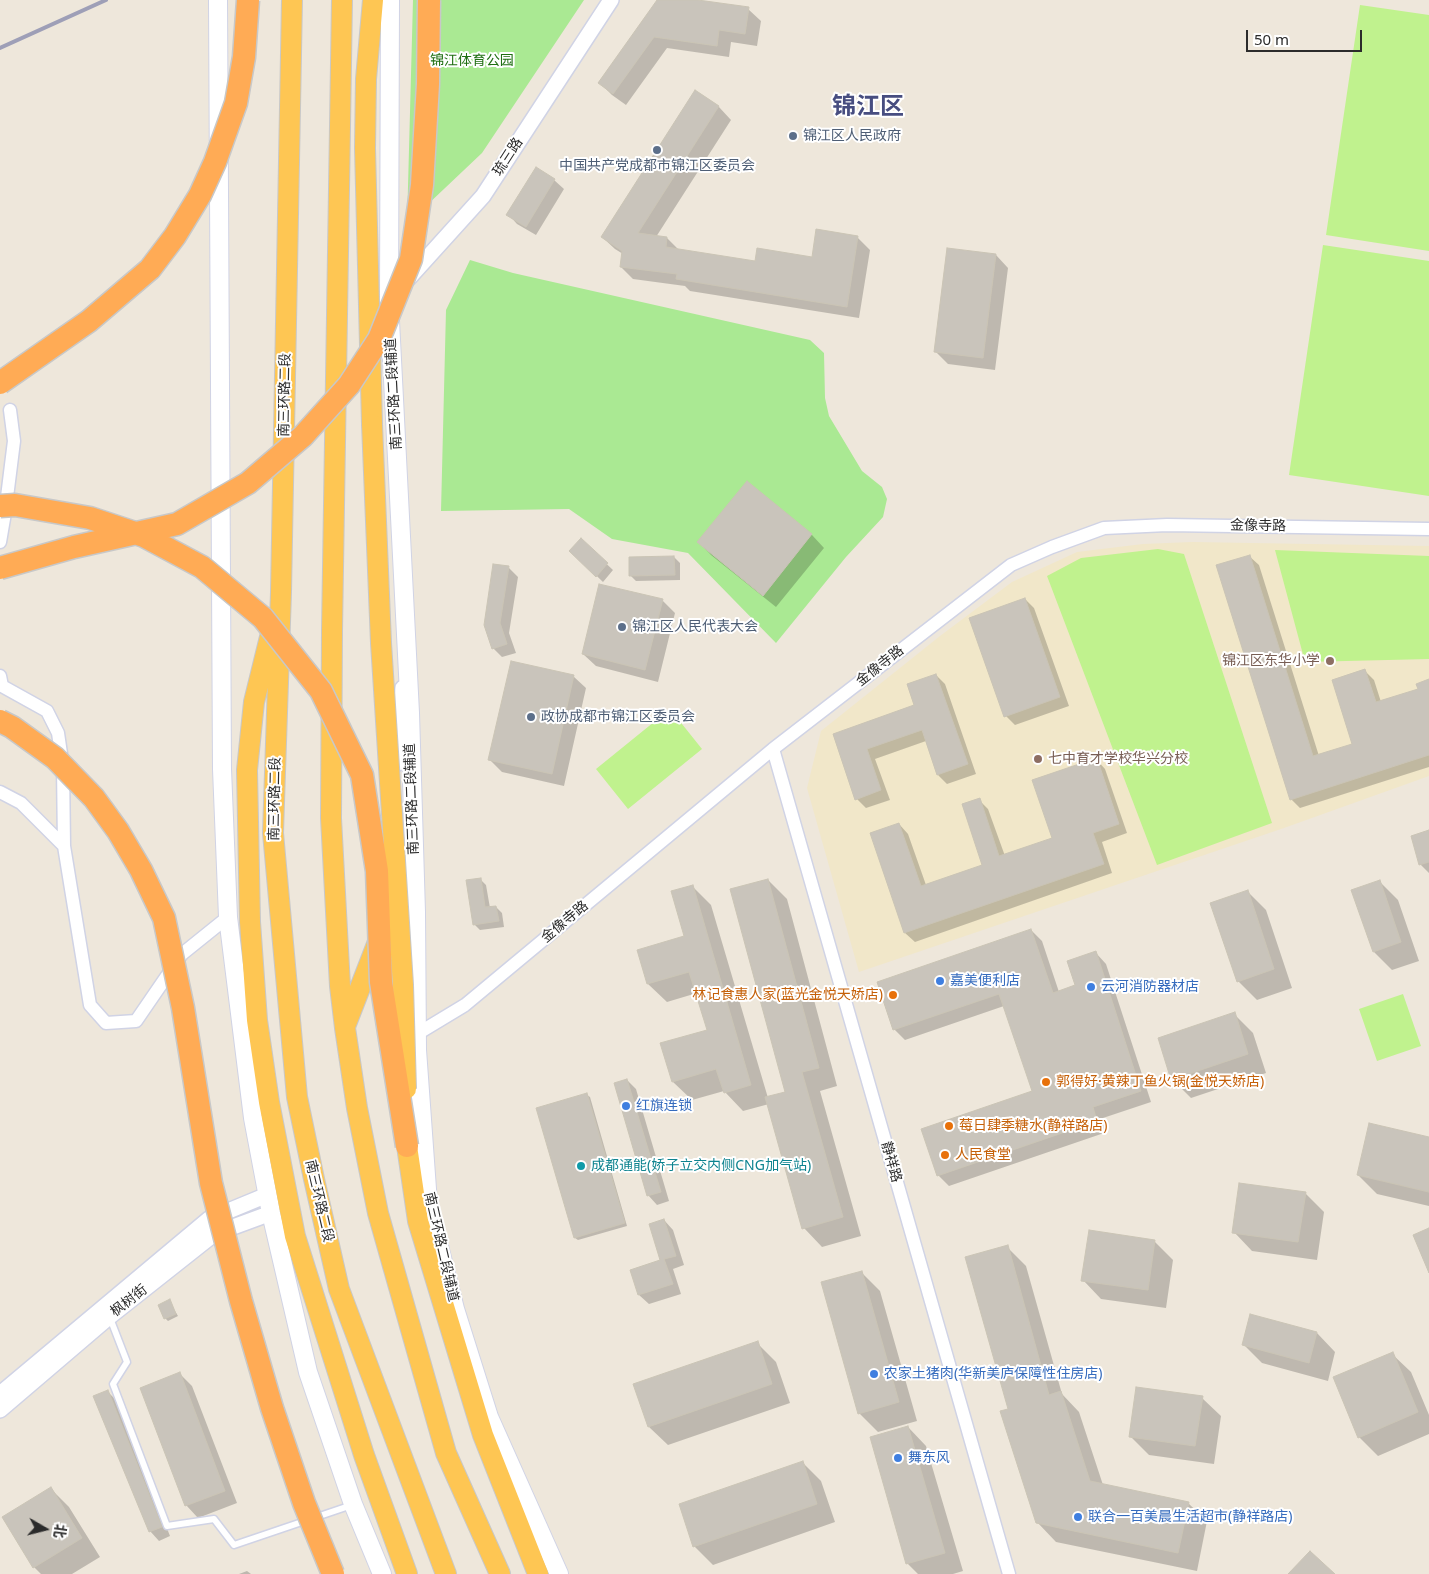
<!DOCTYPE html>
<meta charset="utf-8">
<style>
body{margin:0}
#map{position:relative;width:1429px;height:1574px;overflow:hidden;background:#eee7db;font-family:"Noto Sans","Noto Sans SC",sans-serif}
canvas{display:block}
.north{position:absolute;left:20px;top:1504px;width:50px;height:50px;-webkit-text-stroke:4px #fff;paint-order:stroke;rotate:98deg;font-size:14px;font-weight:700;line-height:20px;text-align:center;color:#2b2b2b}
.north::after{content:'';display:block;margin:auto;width:18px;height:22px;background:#2b2b2b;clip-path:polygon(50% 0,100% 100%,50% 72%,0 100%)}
.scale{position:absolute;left:1246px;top:30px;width:116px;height:22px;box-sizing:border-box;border:2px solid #2b2b2b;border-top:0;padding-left:6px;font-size:15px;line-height:18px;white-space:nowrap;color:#2b2b2b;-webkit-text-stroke:4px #fff;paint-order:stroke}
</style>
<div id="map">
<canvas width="1429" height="1574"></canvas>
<div class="north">北</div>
<div class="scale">50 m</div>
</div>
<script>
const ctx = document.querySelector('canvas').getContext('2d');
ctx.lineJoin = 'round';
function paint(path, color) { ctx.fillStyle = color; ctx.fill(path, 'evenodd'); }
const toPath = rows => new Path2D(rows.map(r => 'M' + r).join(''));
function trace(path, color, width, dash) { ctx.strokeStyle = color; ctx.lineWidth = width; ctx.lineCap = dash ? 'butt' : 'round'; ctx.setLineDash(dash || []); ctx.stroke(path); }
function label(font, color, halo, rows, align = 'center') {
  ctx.font = font + ' "Noto Sans","Noto Sans SC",sans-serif'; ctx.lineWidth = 4; ctx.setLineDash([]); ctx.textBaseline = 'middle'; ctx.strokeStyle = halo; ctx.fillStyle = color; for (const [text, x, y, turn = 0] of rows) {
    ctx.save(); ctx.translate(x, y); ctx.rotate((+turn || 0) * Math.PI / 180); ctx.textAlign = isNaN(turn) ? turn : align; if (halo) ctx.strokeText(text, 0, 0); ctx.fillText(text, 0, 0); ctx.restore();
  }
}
paint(toPath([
 [1192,542,1429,546,1429,776,1284,828,859,972,807,788,821,731,940,636,1012,582,1077,552,1143,544]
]), '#f1e7c9');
paint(toPath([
 [413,0,584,0,482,153,407,224],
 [470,260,513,273,810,340,824,353,825,398,829,416,862,471,882,487,887,499,883,517,846,557,776,643,688,553,612,539,569,509,441,511,446,310]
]), '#aae993');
paint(toPath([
 [1360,5,1429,15,1429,251,1326,235],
 [1323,245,1429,261,1429,496,1289,475],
 [1158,549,1184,554,1272,823,1157,865,1047,576,1081,558],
 [1275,550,1429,556,1429,659,1305,662],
 [670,709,702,749,628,809,596,769],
 [1403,994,1421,1046,1377,1061,1359,1009]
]), '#c0f28e');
paint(toPath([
 [659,0,689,0,748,9,761,21,757,46,731,42,729,57,667,48,626,105,612,95,599,82],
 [695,92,719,107,731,120,656,237,667,238,679,250,756,263,813,258,857,237,870,250,859,318,690,291,685,286,633,279,621,267,623,254,615,249,602,237],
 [554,180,564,189,536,235,517,224,508,214],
 [996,255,1008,268,995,370,948,364,935,351],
 [747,483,812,535,824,548,776,607,711,555,699,542],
 [581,540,613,570,603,582,571,551],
 [1249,556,1259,565,1319,756,1354,744,1365,671,1374,680,1381,702,1419,690,1429,681,1429,767,1300,808,1291,799],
 [674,557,680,563,680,580,636,581,630,575],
 [494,565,509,568,518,577,509,633,516,653,502,657,493,648],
 [1025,599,1034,608,1069,706,1015,725,1006,716],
 [662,600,675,613,658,682,596,666,583,654],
 [936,675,945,684,976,774,947,784,938,775,926,741,875,759,890,800,866,808,857,799,834,735,916,706],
 [573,676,586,688,564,786,502,772,490,760],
 [1096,759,1105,769,1127,833,1102,842,1112,873,915,942,905,933,899,824,908,834,926,885,984,865,979,800,988,809,1005,856,1053,839],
 [1429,832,1429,873,1420,864],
 [480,879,486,885,490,908,496,907,502,913,504,927,480,930,474,924],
 [768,880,787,899,837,1086,820,1091,861,1236,822,1247,804,1228,769,1104,743,1111,724,1091,692,1100,673,1082,708,1030,697,993,667,1002,648,984,638,951,686,937,692,886,711,905,768,1098,786,1092],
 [1380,882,1398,900,1419,961,1392,970,1374,952],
 [1247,891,1266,910,1292,988,1257,1000,1238,981],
 [1031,930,1042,941,1059,992,1076,986,1096,953,1106,964,1151,1102,1103,1118,1107,1132,949,1186,938,1175,1033,1092,1004,1006,905,1040,894,1029],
 [1234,1014,1253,1033,1266,1073,1191,1098,1172,1079],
 [627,1080,636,1089,669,1201,657,1205,648,1195],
 [587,1095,590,1097,627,1226,578,1240,575,1238,538,1109],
 [1429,1138,1429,1206,1377,1194,1358,1175],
 [1305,1193,1324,1212,1317,1260,1252,1251,1234,1232],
 [664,1220,673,1230,684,1265,673,1269,681,1294,649,1304,639,1295,632,1271,662,1261],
 [1154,1241,1173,1260,1166,1308,1101,1299,1083,1280],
 [1007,1247,1026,1266,1062,1394,1079,1412,1103,1485,1188,1503,1207,1521,1197,1571,1056,1542,1037,1522],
 [861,1272,880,1291,917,1421,878,1432,859,1413],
 [169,1301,178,1316,168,1321,165,1318],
 [1251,1315,1317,1333,1335,1352,1328,1381,1262,1363,1243,1344],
 [757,1343,776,1362,790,1403,668,1445,649,1427,635,1385],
 [1392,1354,1411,1372,1429,1415,1429,1434,1378,1456,1359,1437],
 [180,1374,192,1386,237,1503,198,1518,186,1505],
 [108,1392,117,1401,170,1536,159,1541,150,1531],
 [1202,1398,1221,1416,1214,1464,1149,1455,1131,1437],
 [908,1427,926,1446,963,1571,953,1574,918,1574,907,1563],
 [802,1462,821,1481,835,1522,713,1565,694,1546],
 [51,1489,69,1507,100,1557,72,1574,41,1574,34,1567],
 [247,1571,251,1574,239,1574]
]), '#0003');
const building = toPath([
 [657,0,698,0,749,7,745,34,719,30,717,46,654,37,613,94,598,83,657,0],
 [695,90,719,106,638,233,667,237,666,247,755,261,757,248,812,257,816,229,858,236,847,307,676,279,677,274,620,267,622,251,601,237,695,90],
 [536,167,555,179,526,227,506,215,536,167],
 [947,248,996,254,983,358,934,352,947,248],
 [747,481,812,534,763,596,697,542,747,481],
 [581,538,608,563,596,577,569,551,581,538],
 [1250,555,1313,756,1352,744,1332,680,1365,669,1376,702,1418,689,1416,684,1429,679,1429,755,1290,800,1216,565,1250,555],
 [674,556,675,575,629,576,629,557,674,556],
 [493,564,509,566,500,623,507,644,492,649,484,625,493,564],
 [599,584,663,599,645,670,582,654,599,584],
 [1025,598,1060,697,1004,717,969,618,1025,598],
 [511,661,574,675,552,774,488,760,511,661],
 [936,674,968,764,937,775,922,730,867,749,881,790,855,800,833,734,914,705,907,684,936,674],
 [1097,758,1119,824,1093,833,1104,864,904,933,870,833,899,823,921,886,982,865,962,804,980,798,999,856,1052,838,1032,780,1097,758],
 [1429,830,1429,862,1419,865,1411,836,1429,830],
 [481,878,485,907,496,906,499,921,473,925,466,880,481,878],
 [768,879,819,1068,802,1072,843,1217,802,1229,765,1097,785,1092,730,889,768,879],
 [1380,880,1401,942,1373,952,1351,890,1380,880],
 [693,885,751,1085,724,1093,716,1069,672,1082,660,1043,707,1030,689,972,647,984,637,950,684,936,671,891,693,885],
 [1248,890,1274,969,1237,982,1210,903,1248,890],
 [1031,929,1053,993,1075,985,1067,961,1096,951,1141,1091,1093,1107,1097,1121,937,1176,921,1129,1032,1091,999,994,893,1030,877,982,1031,929],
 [1235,1012,1248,1054,1171,1080,1158,1038,1235,1012],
 [627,1079,661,1192,647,1196,614,1083,627,1079],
 [587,1093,625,1223,574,1238,536,1108,587,1093],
 [1369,1123,1429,1137,1429,1192,1357,1175,1369,1123],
 [1239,1183,1306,1192,1298,1242,1232,1233,1239,1183],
 [664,1219,676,1256,664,1259,673,1284,638,1295,630,1270,660,1260,649,1224,664,1219],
 [1429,1228,1429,1273,1413,1235,1429,1228],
 [1089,1230,1155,1240,1148,1290,1081,1281,1089,1230],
 [1008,1245,1049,1395,1061,1391,1090,1481,1189,1502,1178,1553,1036,1523,1000,1411,1008,1409,965,1257,1008,1245],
 [862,1271,899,1402,858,1414,821,1282,862,1271],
 [170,1299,176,1314,164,1319,158,1305,170,1299],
 [1250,1314,1317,1332,1309,1363,1242,1345,1250,1314],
 [758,1341,772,1384,648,1427,633,1384,758,1341],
 [1393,1352,1418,1412,1358,1438,1333,1377,1393,1352],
 [180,1372,225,1491,185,1506,140,1388,180,1372],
 [1136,1387,1203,1396,1195,1446,1129,1437,1136,1387],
 [108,1390,162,1527,149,1532,93,1396,108,1390],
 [908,1426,945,1553,906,1564,870,1437,908,1426],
 [803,1461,817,1504,693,1547,679,1504,803,1461],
 [51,1487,82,1538,33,1568,2,1517,51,1487],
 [1310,1551,1335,1574,1288,1574,1310,1551]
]);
paint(building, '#c9c4bb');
trace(building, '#cac4b5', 1);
const service = toPath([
 [110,1318,127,1362,113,1384,167,1526,214,1519,234,1545,352,1505]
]);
const minor = toPath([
 [0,542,5,513,14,441,10,410],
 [0,676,2,686,47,711,58,733,63,767,64,846],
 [773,749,1009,1574],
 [0,792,21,803,64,846,90,1005,106,1023,136,1021,182,954,228,917],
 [417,1034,465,1005,773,749,1011,565,1052,547,1104,528,1167,525,1429,529]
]);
const tertiary = toPath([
 [408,279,483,196,611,0],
 [396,764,403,688],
 [0,1394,209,1219,267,1195],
 [0,1410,109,1317,214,1234,271,1213]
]);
const secondary = toPath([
 [218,0,222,769,228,917,253,1118,271,1213,308,1372,353,1504,382,1574],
 [390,0,389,301,410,713,416,912,417,1050,428,1203,455,1309,489,1417,559,1574]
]);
const trunk = toPath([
 [292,0,281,592,273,833,297,1097,314,1179,339,1289,446,1574],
 [342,0,332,631,331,818,340,986,345,1028,357,1108,378,1213,446,1453,500,1574],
 [372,424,365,148,366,79,373,0],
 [271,633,254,702,247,770,250,922,257,1020,269,1102,295,1236,364,1455,407,1574],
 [346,1024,379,939],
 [407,1146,418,1221,483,1435,538,1574]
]);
trace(service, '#d0d3e5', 9);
trace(minor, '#d0d3e5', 15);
trace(tertiary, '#d0d3e5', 18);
trace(secondary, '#d0d3e5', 20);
trace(trunk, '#c8c8c8', 22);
trace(service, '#fff', 6);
trace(minor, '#fff', 12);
trace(tertiary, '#fff', 15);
trace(secondary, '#fff', 18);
trace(trunk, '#fec653', 20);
trace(toPath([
 [0,48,106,0]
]), '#9e9fb7', 4);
const trunkBridge = toPath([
 [372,424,381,643,403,985,406,1089]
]);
const motorwayBridge = toPath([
 [0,383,89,321,150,269,175,236,200,195,215,162,236,103,244,57,248,0],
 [0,506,15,505,90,518,144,536,202,567,263,618,321,691,362,775,377,871,381,982,407,1146],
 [0,568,74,547,177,524,248,483,303,436,349,385,379,339,411,259,422,185,428,84,429,0],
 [0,721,12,727,55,758,94,798,118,831,141,870,164,918,183,1008,211,1183,241,1301,272,1408,304,1503,333,1574]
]);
trace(trunkBridge, '#c8c8c8', 22, []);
trace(motorwayBridge, '#c8c8c8', 25, []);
trace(trunkBridge, '#fec653', 20);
trace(motorwayBridge, '#ffab55', 22);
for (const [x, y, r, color] of [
 [793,136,5,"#5c6f8a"],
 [657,150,5,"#5c6f8a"],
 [622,627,5,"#5c6f8a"],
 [1330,661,5,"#8d6e63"],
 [531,717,5,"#5c6f8a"],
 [1038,759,5,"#8d6e63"],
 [940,981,5,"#3f7fe0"],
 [1091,987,5,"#3f7fe0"],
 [893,995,5,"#e8710a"],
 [1046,1082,5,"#e8710a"],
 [626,1106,5,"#3f7fe0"],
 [949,1126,5,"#e8710a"],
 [945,1155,5,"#e8710a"],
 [581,1166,5,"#0f9aa8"],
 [874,1374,5,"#3f7fe0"],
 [898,1458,5,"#3f7fe0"],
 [1078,1517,5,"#3f7fe0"]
]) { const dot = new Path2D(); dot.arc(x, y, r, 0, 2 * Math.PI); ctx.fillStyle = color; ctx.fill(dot); trace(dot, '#fff', 2); }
label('14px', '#206f13', '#fff', [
 ["锦江体育公园",472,61]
]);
label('14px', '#4e5e75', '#fff', [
 ["锦江区人民政府",803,136],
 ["中国共产党成都市锦江区委员会",657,166,"center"],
 ["锦江区人民代表大会",632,627],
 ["政协成都市锦江区委员会",541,717]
], 'left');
label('14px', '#2b2b2b', '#fff', [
 ["琉三路",508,157,-57],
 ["南三环路二段辅道",394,394,-93],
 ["南三环路二段",285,395,-89],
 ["金像寺路",1258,526,1],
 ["金像寺路",880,666,-38],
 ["南三环路二段",275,799,-89],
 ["南三环路二段辅道",412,799,-92],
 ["金像寺路",565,922,-40],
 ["静祥路",891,1162,74],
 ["南三环路二段",319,1201,77],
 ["南三环路二段辅道",441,1247,77],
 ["枫树街",129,1301,-38]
]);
label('14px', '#785e54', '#fff', [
 ["锦江区东华小学",1320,661],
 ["七中育才学校华兴分校",1048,759,"left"]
], 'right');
label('14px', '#366cbe', '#fff', [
 ["嘉美便利店",950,981],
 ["云河消防器材店",1101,987],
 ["红旗连锁",636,1106],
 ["农家土猪肉(华新美庐保障性住房店)",884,1374],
 ["舞东风",908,1458],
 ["联合一百美晨生活超市(静祥路店)",1088,1517]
], 'left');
label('14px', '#c56008', '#fff', [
 ["林记食惠人家(蓝光金悦天娇店)",883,995,"right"],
 ["郭得好·黄辣丁鱼火锅(金悦天娇店)",1056,1082],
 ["莓日肆季糖水(静祥路店)",959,1126],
 ["人民食堂",955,1155]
], 'left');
label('14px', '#0d838f', '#fff', [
 ["成都通能(娇子立交内侧CNG加气站)",591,1166]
], 'left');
label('bold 24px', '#474d80', '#fff', [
 ["锦江区",868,107]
]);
</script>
